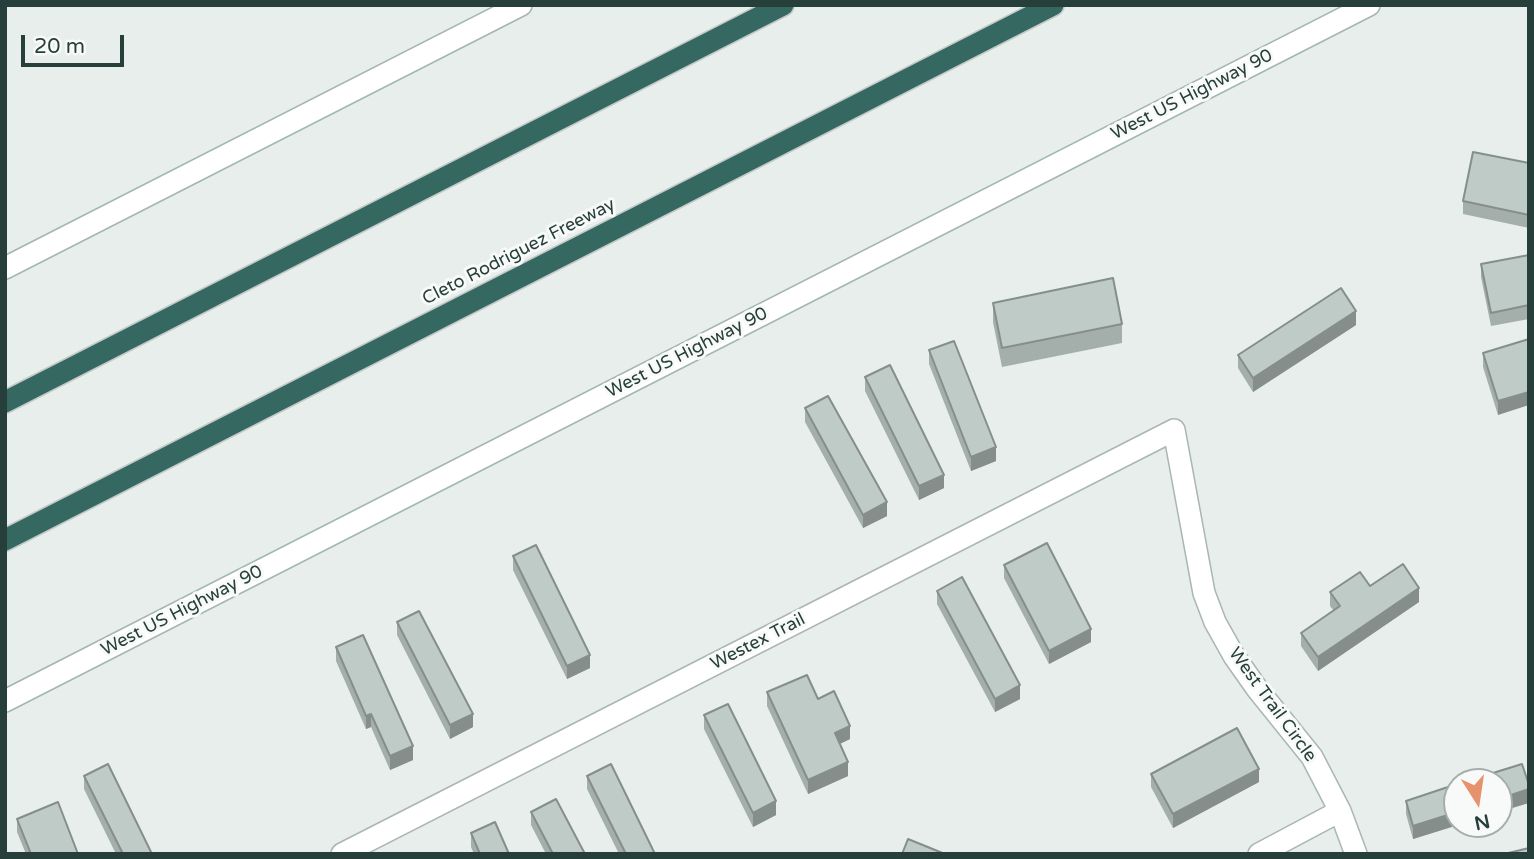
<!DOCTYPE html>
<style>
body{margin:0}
#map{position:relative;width:1534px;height:859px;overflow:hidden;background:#e7eeeb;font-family:"Varela Round",sans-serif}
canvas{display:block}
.frame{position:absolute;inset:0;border:7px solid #273f3a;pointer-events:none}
.north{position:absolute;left:1443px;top:768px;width:70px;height:70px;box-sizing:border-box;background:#f7faf9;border:2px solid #a4afad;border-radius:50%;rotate:168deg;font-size:19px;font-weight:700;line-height:28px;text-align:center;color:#273f3a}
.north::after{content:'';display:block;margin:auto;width:24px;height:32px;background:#e5926d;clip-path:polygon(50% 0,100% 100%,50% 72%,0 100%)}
.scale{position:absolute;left:21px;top:35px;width:103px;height:32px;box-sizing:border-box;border:4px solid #273f3a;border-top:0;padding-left:9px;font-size:21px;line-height:24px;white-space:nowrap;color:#273f3a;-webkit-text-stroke:5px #f7faf9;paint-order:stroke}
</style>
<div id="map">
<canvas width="1534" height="859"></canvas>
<div class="frame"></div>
<div class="north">N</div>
<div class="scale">20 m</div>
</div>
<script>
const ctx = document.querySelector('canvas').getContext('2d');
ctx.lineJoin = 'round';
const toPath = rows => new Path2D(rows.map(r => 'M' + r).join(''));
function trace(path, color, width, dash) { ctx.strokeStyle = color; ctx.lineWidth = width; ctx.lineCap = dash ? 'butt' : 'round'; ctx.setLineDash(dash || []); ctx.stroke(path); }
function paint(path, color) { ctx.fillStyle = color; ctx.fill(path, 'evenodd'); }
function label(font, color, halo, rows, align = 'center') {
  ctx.font = font + ' "Varela Round",sans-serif'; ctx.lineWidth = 6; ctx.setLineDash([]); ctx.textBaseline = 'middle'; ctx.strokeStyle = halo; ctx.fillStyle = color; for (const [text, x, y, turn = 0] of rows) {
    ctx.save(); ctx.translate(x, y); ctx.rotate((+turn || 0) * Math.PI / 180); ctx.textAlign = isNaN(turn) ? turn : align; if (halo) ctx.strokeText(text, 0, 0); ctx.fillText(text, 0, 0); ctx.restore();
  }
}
const minor = toPath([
 [342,854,1174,430,1204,593,1215,622,1234,656,1258,690,1312,757,1340,811,1356,854],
 [1259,854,1340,811]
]);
const secondary = toPath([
 [5,268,521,5],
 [5,701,1369,5]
]);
const motorway = toPath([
 [5,402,783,5],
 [5,540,1053,5]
]);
trace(minor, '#aab6b2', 24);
trace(secondary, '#a3b6b0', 24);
trace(motorway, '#c3c9c8', 24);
trace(minor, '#fff', 21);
trace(secondary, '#fff', 21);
trace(motorway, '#356861', 21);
paint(toPath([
 [1529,163,1529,228,1463,214,1463,201],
 [1529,255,1529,319,1491,326,1481,277,1481,264],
 [993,303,1122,324,1122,343,1002,367,993,322],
 [1356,325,1253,392,1238,368,1238,355],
 [1529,339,1498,415,1483,367,1483,353],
 [929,350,996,461,971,471,929,364],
 [865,377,944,488,919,500,865,391],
 [805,408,887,516,863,528,805,422],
 [513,556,590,668,567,679,513,570],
 [1004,565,1091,642,1049,664,1004,578],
 [1370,586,1419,602,1318,671,1301,646,1301,633,1334,611,1330,606,1330,592],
 [937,591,1020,699,995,712,937,604],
 [397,622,473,727,450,739,397,635],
 [336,647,413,760,390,770,371,727,366,729,336,661],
 [767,692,818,699,850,739,840,744,848,776,808,794,767,706],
 [704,715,776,815,753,827,704,729],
 [1151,774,1259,782,1173,828,1151,787],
 [84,776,152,854,116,854,84,789],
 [587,776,655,854,619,854,587,789],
 [1406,801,1457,824,1461,824,1413,839,1406,814],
 [531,812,585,854,546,854,531,825],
 [17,819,78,854,26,854,17,832],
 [471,833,509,854,474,854,471,847]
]), '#a4afab');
paint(toPath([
 [1356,311,1356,325,1253,392,1253,378],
 [1529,392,1529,405,1498,415,1498,401],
 [996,447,996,461,971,471,971,457],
 [944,475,944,488,919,500,919,486],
 [887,502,887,516,863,528,863,515],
 [1419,588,1419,602,1318,671,1318,657],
 [1091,629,1091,642,1049,664,1049,651],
 [590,655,590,668,567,679,567,666],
 [1020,685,1020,699,995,712,995,699],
 [371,714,371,727,366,729,366,716],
 [473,714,473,727,450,739,450,725],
 [850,726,850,739,835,746,835,733],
 [413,746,413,760,390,770,390,756],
 [848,762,848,776,808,794,808,780],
 [1259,769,1259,782,1173,828,1173,814],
 [1529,789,1529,803,1499,812,1499,799],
 [776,801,776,815,753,827,753,813],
 [1457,812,1457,824,1461,824,1413,839,1413,826]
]), '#868e8b');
const building = toPath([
 [1473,152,1529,163,1529,215,1463,201,1473,152],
 [1529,255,1529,305,1491,313,1481,264,1529,255],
 [1113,278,1122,324,1002,348,993,303,1113,278],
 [1341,288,1356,311,1253,378,1238,355,1341,288],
 [1529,339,1529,392,1498,401,1483,353,1529,339],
 [954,341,996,447,971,457,929,350,954,341],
 [890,365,944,475,919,486,865,377,890,365],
 [828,396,887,502,863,515,805,408,828,396],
 [1047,543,1091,629,1049,651,1004,565,1047,543],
 [536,545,590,655,567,666,513,556,536,545],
 [1403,564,1419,588,1318,657,1301,633,1340,606,1330,592,1360,572,1370,586,1403,564],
 [962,577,1020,685,995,699,937,591,962,577],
 [419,611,473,714,450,725,397,622,419,611],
 [363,635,413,746,390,756,371,714,366,716,336,647,363,635],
 [807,675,818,699,834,691,850,726,835,733,848,762,808,780,767,692,807,675],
 [728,704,776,801,753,813,704,715,728,704],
 [1237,728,1259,769,1173,814,1151,774,1237,728],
 [108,764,152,854,123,854,84,776,108,764],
 [611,764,655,854,626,854,587,776,611,764],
 [1522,764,1529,785,1529,789,1499,799,1499,782,1464,782,1522,764],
 [1457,784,1457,812,1413,826,1406,801,1457,784],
 [556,799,585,854,553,854,531,812,556,799],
 [58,802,78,854,31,854,17,819,58,802],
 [495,822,509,854,480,854,471,833,495,822],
 [908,839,945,854,902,854,908,839],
 [1529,848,1529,854,1504,854,1529,848]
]);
paint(building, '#bfcbc7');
trace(building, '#868e8b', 2);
label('18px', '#273f3a', '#f7faf9', [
 ["West US Highway 90",1192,95,-27],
 ["Cleto Rodriguez Freeway",519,252,-27],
 ["West US Highway 90",687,353,-27],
 ["West US Highway 90",182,611,-27],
 ["Westex Trail",758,642,-27],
 ["West Trail Circle",1272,705,54]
]);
</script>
